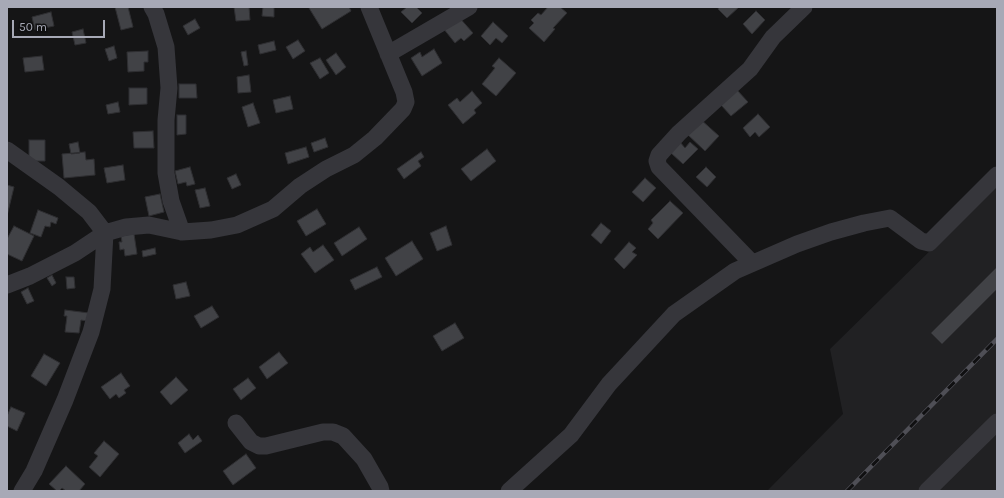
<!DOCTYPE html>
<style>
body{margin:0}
#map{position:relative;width:1004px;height:498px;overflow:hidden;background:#151516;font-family:Karla,sans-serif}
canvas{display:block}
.frame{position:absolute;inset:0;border:8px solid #a7a9b6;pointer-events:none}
.scale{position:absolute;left:12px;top:20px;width:93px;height:18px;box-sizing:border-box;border:2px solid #a7a9b6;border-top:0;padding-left:5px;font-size:12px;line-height:14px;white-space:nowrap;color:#a7a9b6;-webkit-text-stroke:3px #101011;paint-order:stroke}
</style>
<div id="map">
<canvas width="1004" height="498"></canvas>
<div class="frame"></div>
<div class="scale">50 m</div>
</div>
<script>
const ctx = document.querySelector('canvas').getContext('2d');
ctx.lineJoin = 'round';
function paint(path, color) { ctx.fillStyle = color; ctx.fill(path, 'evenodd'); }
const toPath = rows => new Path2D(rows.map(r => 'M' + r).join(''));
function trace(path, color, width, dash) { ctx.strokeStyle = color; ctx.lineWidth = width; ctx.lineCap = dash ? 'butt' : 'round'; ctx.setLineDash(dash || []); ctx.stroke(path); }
paint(toPath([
 [997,185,997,491,767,491,843,414,830,349]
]), '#212123');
const building = toPath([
 [115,7,128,7,133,27,121,30,115,7],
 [234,7,249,7,250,20,236,21,234,7],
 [263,7,274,7,274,17,262,16,263,7],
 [312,7,349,7,351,11,322,29,309,8,312,7],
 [407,7,416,7,422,13,412,23,401,12,407,7],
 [548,7,560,7,567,13,553,28,555,29,544,42,529,28,534,23,531,20,538,13,541,15,548,7],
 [719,7,739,7,727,18,718,9,719,7],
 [756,11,765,20,752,34,743,24,756,11],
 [51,12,54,26,35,30,32,17,51,12],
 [458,16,473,33,464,41,461,38,455,43,443,28,458,16],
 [195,19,200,28,188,35,183,26,195,19],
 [493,22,508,36,502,43,496,38,490,45,481,36,493,22],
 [83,29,86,43,75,45,72,32,83,29],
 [298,40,305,51,293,59,286,47,298,40],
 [274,41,276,50,260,54,258,45,274,41],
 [114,46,117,58,109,61,105,49,114,46],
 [434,49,442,63,422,76,411,58,420,52,422,57,434,49],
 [148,51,148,62,144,62,144,71,128,72,127,52,148,51],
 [246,51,248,65,244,66,241,52,246,51],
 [336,53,346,67,336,75,326,60,336,53],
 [42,56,44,70,25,72,23,58,42,56],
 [320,58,329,73,320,79,310,63,320,58],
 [499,58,516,73,496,96,482,84,495,68,492,66,499,58],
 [249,75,251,92,238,93,237,77,249,75],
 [179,84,196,84,197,98,179,98,179,84],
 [129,88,147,88,147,104,129,105,129,88],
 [737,90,748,102,731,116,721,105,737,90],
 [472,91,482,103,474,110,476,113,463,124,448,105,457,98,460,102,472,91],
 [290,96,293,109,276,113,273,100,290,96],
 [118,102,120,112,108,114,106,105,118,102],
 [253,103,260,123,248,127,242,107,253,103],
 [758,114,770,127,759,137,755,132,750,137,743,128,758,114],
 [177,115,186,115,186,134,177,135,177,115],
 [699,118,719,136,705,151,687,134,699,118],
 [153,131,154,148,134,148,133,132,153,131],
 [325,138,328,147,314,152,311,143,325,138],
 [29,140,45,140,45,161,29,161,29,140],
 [78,142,80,153,71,154,69,144,78,142],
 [680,142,685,148,690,142,698,149,683,164,671,153,680,142],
 [306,147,309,157,288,164,285,153,306,147],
 [487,149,496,161,471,181,461,169,487,149],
 [85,152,86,160,94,159,95,175,64,178,62,154,85,152],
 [421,152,424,157,418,161,421,166,404,179,397,169,421,152],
 [123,165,125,180,107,183,104,168,123,165],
 [190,167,195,184,187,186,186,182,178,184,175,171,190,167],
 [706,167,716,177,707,187,696,177,706,167],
 [236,174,241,185,232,189,227,178,236,174],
 [645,178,656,188,643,202,632,192,645,178],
 [7,185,14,187,7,216,7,185],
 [205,188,210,206,200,208,195,190,205,188],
 [160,194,164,212,149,216,145,197,160,194],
 [670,201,683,213,658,239,648,229,653,223,651,220,670,201],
 [317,209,326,224,306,236,297,221,317,209],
 [38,210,58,218,56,224,51,222,50,227,45,226,41,237,30,233,38,210],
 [601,223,611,231,601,244,591,235,601,223],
 [14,226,34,236,22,261,7,254,7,239,14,226],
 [446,226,452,245,437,251,430,233,446,226],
 [359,227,367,239,342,256,334,243,359,227],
 [134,234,137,254,125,256,124,249,120,250,119,242,122,242,121,236,134,234],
 [412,241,423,259,396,276,385,258,412,241],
 [629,242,636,248,632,252,637,255,624,269,614,259,629,242],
 [323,245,334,260,315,273,301,254,310,247,313,252,323,245],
 [155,248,156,254,143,257,142,251,155,248],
 [377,267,382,277,355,290,350,280,377,267],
 [997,267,997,289,942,344,931,333,997,267],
 [52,275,56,283,52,286,47,278,52,275],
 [66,277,74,277,75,288,67,289,66,277],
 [186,282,190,296,176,299,173,285,186,282],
 [28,288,34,301,27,304,21,292,28,288],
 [212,306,219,317,201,328,194,316,212,306],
 [65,310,89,313,87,321,81,320,79,333,65,332,67,316,64,316,65,310],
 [455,323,464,338,442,351,433,336,455,323],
 [279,352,288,363,267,379,259,367,279,352],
 [44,354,60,363,46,386,31,376,44,354],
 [121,373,130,386,124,390,126,393,119,398,116,394,110,399,101,387,121,373],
 [176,377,188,390,171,405,160,392,176,377],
 [248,378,256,388,241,400,233,389,248,378],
 [11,407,25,413,17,431,7,426,7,416,11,407],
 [189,434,193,440,198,435,202,441,185,453,178,443,189,434],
 [104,441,119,454,100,477,89,467,98,456,94,453,104,441],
 [246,454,256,468,233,485,223,471,246,454],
 [66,466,85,484,79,491,66,491,62,488,59,491,57,491,49,484,66,466]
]);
paint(building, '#414246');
trace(building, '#2f2f32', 1);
trace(toPath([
 [152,7,156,14,166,47,169,88,166,120,166,173,171,201,182,232],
 [388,54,469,7],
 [7,150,59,187,89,212,105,233,102,289,91,332,65,400,34,471,22,491],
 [752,263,659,167,657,161,659,155,679,133,750,69,773,37,804,7],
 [7,285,30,276,75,253,105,233,126,227,149,225,182,232,211,230,237,225,273,209,300,186,326,169,354,155,375,138,403,109,406,102,404,92,369,7],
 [236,423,251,442,259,446,266,446,323,432,333,432,343,436,364,459,380,487,381,491],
 [509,491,571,435,609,384,674,314,735,271,797,244,831,232,864,223,890,218,921,241,929,243,997,175],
 [927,491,997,422]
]), '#36363b', 17);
const rail = toPath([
 [847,491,997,339]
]);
trace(rail, '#4f4f56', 4.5);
trace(rail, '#101011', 3, [9]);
</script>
